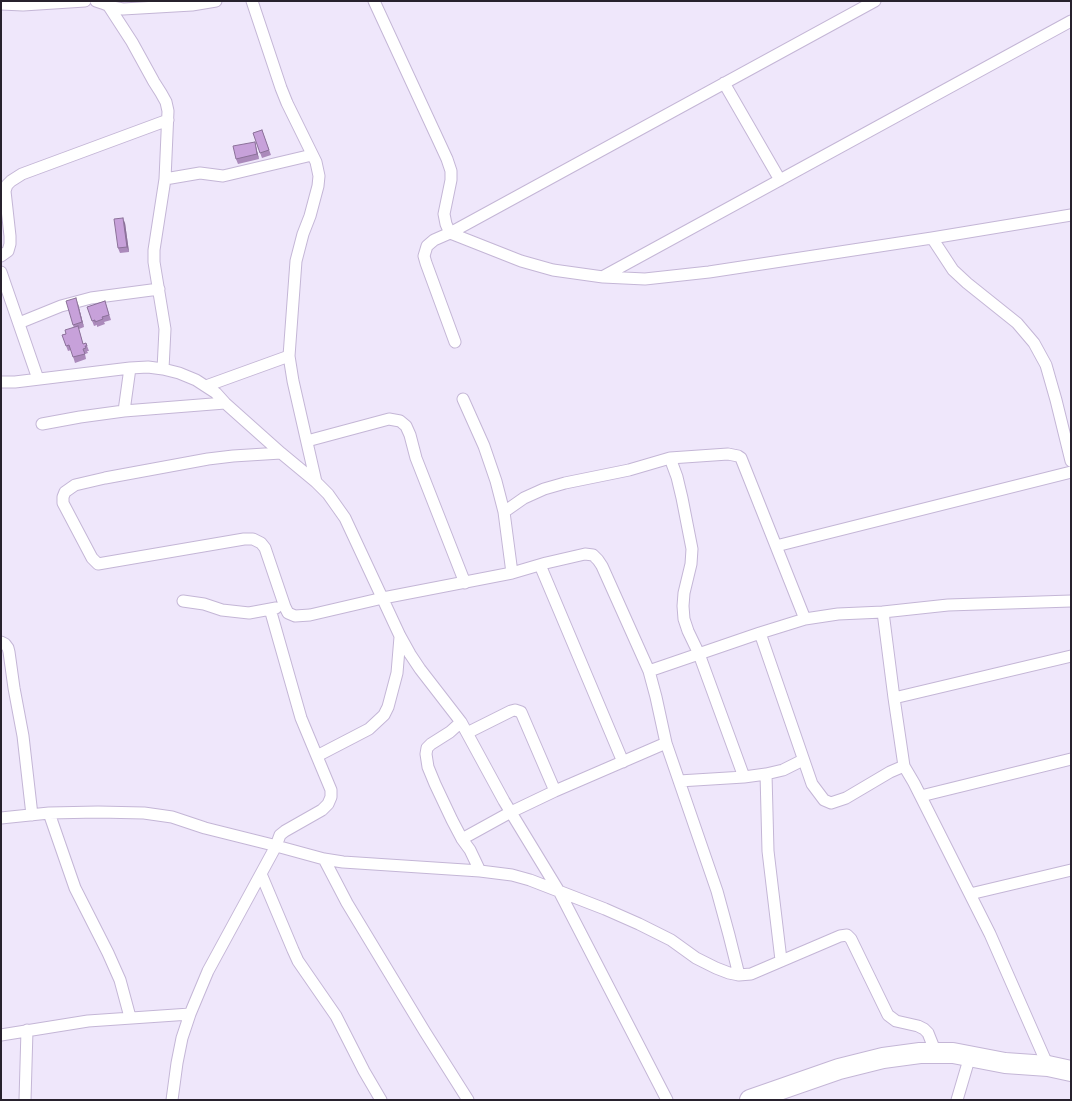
<!DOCTYPE html>
<style>
body{margin:0}
#map{position:relative;width:1072px;height:1101px;overflow:hidden;background:#efe7fb;font-family:Jost,sans-serif}
canvas{display:block}
.frame{position:absolute;inset:0;border:2px solid #27212d;pointer-events:none}
</style>
<div id="map">
<canvas width="1072" height="1101"></canvas>
<div class="frame"></div>
</div>
<script>
const ctx = document.querySelector('canvas').getContext('2d');
ctx.lineJoin = 'round';
const toPath = rows => new Path2D(rows.map(r => 'M' + r).join(''));
function trace(path, color, width, dash) { ctx.strokeStyle = color; ctx.lineWidth = width; ctx.lineCap = dash ? 'butt' : 'round'; ctx.setLineDash(dash || []); ctx.stroke(path); }
function paint(path, color) { ctx.fillStyle = color; ctx.fill(path, 'evenodd'); }
const street = toPath([
 [96,1,102,3,112,7,123,9,192,5,216,1],
 [107,1,108,5,132,42,154,82,161,93,166,102,168,111,165,179,154,250,154,262,165,329,163,369],
 [252,1,281,88,287,103,316,162,319,176,318,186,310,216,303,234,296,261,289,356,293,381,316,482],
 [374,1,447,159,451,171,451,180,444,214,446,224,450,233,521,261,553,270,603,277,645,279,709,272,932,238,1071,215],
 [1,4,23,5,85,1],
 [724,83,780,180],
 [165,179,200,173,223,176,312,155],
 [932,238,953,270,967,283,1017,323,1034,343,1046,365,1056,400,1071,461],
 [1,256,8,251,10,244,10,236,5,191,7,185,11,181,22,174,168,120],
 [1,272,38,379],
 [604,276,1071,21],
 [19,323,61,306,91,298,159,289],
 [455,342,426,263,424,256,427,246,434,240,450,233,875,1],
 [1,382,15,382,130,368,148,367,163,369,179,373,196,380,216,393,225,403,281,453,316,482,328,494,345,518,400,636,410,654,420,669,461,722,504,801,560,893,667,1100],
 [206,386,289,356],
 [463,399,484,446,496,481,504,512,512,573],
 [124,411,130,368],
 [42,424,80,417,124,411,225,403],
 [307,441,389,419,400,421,406,426,410,435,416,458,465,583],
 [281,453,233,456,208,459,105,478,75,485,65,492,63,497,63,503,92,558,98,564,244,539,253,539,261,543,265,548,285,607,288,613,295,616,310,615,383,598,512,573,546,563,585,554,593,555,598,560,602,566,649,671,656,697,666,743,555,791,511,812,462,839,470,850,480,871],
 [670,458,677,477,682,498,692,549,691,564,684,593,683,606,684,619,688,631,699,654,744,777],
 [504,512,524,498,544,489,565,483,629,470,670,458,728,454,738,456,741,458,743,463,805,619],
 [776,546,1071,472],
 [540,565,623,762],
 [183,601,204,604,222,610,249,613,276,608],
 [883,612,894,698,904,766],
 [760,633,812,784,824,800,831,803,846,798,890,772,904,766,914,783,990,934,1048,1066],
 [1,642,5,644,8,648,9,652,14,688,23,736,32,815],
 [649,671,760,633,805,619,838,614,883,612,948,605,1071,601],
 [894,698,1071,656],
 [461,722,450,732,431,744,427,748,426,754,428,767,435,784,452,820,462,839],
 [467,733,511,711,515,710,521,712,555,791],
 [666,743,717,891,729,935,739,975,751,974,840,936,847,935,851,939,888,1015,896,1021,918,1026,924,1029,928,1033,936,1053],
 [317,756,369,729,384,715,388,707,397,673,400,637],
 [766,774,768,851,781,960],
 [679,781,744,777,766,774,783,770,803,760],
 [921,796,1071,759],
 [49,813,75,888,108,953,120,980,130,1017],
 [1,818,49,813,98,812,144,813,172,817,205,828,269,844,324,859,343,862,480,871,512,875,530,880,605,909,639,924,671,940,696,958,716,968,729,973,739,975],
 [324,859,347,903,425,1032,468,1100],
 [261,874,293,950,298,961,336,1016,364,1071,381,1100],
 [970,894,1071,870],
 [1,1035,88,1021,190,1014],
 [25,1100,27,1030],
 [172,1100,177,1063,182,1038,190,1014,208,971,276,846,280,835,285,831,322,810,328,804,331,797,331,790,301,718,270,609],
 [957,1100,970,1056]
]);
const highway = toPath([
 [750,1100,839,1069,883,1058,920,1053,953,1053,1005,1063,1048,1066,1071,1071]
]);
trace(street, '#c4b6d6', 13);
trace(highway, '#c4b6d6', 22);
trace(street, '#fff', 11);
trace(highway, '#fff', 20);
paint(toPath([
 [262,130,271,155,262,158,253,133],
 [255,142,259,159,238,164,236,159],
 [125,223,129,252,120,253,118,248],
 [105,301,111,320,104,322,105,324,97,327,97,325,94,326,87,307],
 [78,304,84,327,79,329,83,344,86,343,89,351,87,351,88,353,85,354,86,359,75,363,71,350,68,351,62,335,66,334,74,328,73,325]
]), '#ab8abb');
paint(toPath([
 [255,142,256,147,259,159,257,154],
 [123,218,125,223,129,252,127,247],
 [76,298,78,304,84,327,82,322]
]), '#8b7199');
const building = toPath([
 [262,130,269,150,260,153,253,133,262,130],
 [255,142,257,154,236,159,233,146,255,142],
 [123,218,127,247,118,248,114,219,123,218],
 [76,298,82,322,73,325,66,301,76,298],
 [105,301,109,315,102,317,103,319,95,322,95,320,92,321,87,307,105,301],
 [78,326,83,344,86,343,87,346,85,346,86,348,83,349,85,354,73,357,69,345,66,346,62,335,66,334,65,330,78,326]
]);
paint(building, '#c7a1da');
trace(building, '#8b7199', 1);
</script>
